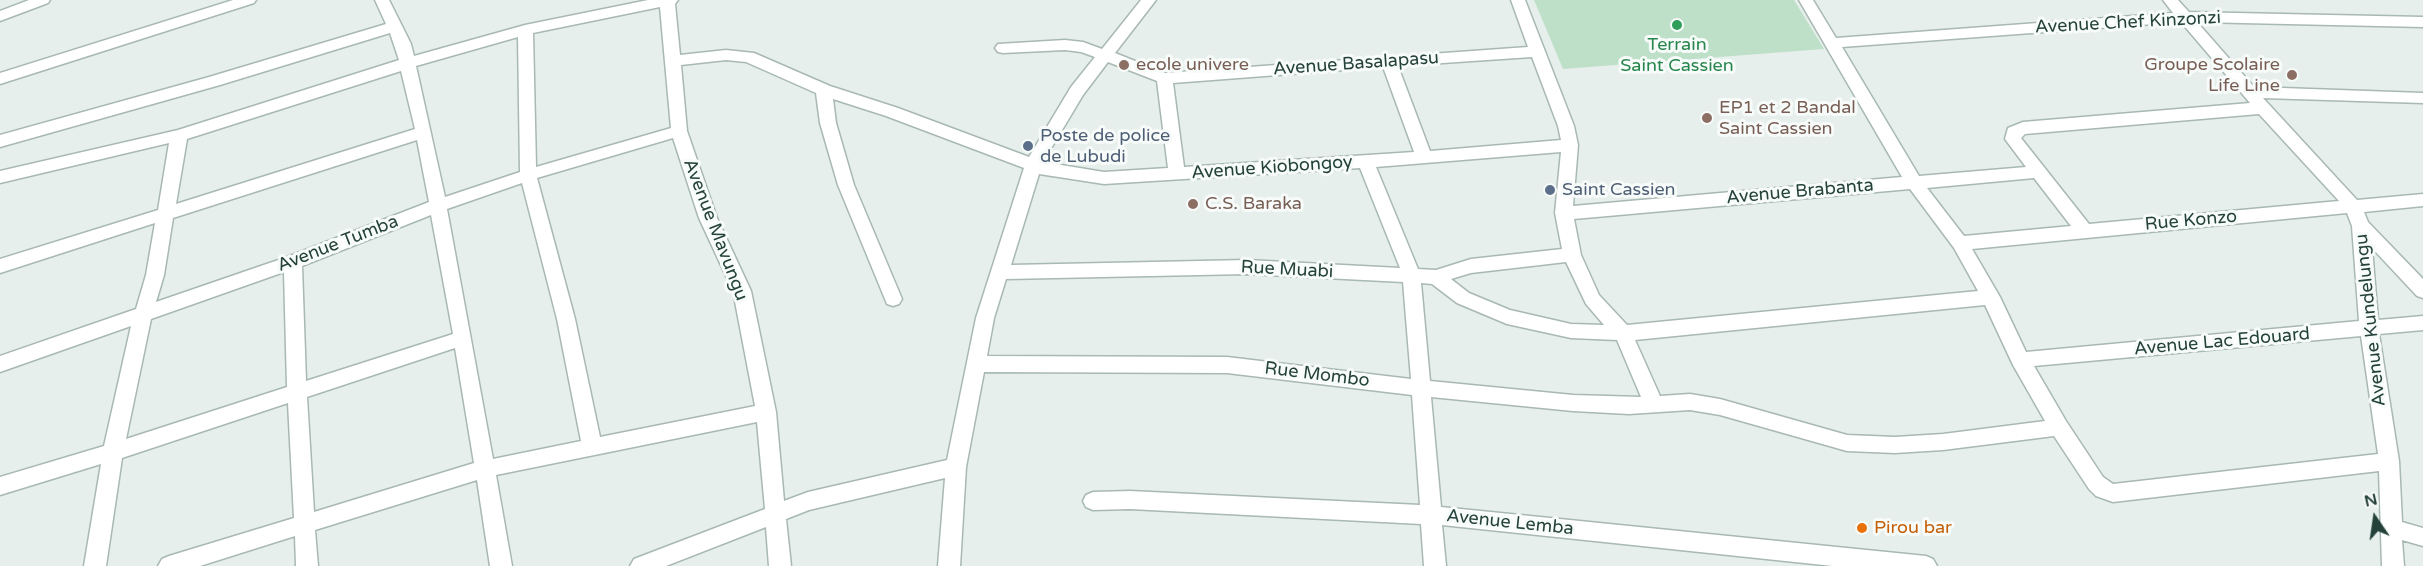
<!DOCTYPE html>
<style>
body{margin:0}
#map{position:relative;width:2423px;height:566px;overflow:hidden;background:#e6efeb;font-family:"Varela Round",sans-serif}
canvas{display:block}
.north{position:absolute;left:2345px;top:488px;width:60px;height:60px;-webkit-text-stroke:4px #f7fbf9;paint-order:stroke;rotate:347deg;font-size:16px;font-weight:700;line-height:24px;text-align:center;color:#24423a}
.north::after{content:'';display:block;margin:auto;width:21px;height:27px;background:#24423a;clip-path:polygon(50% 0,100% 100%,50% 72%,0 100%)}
</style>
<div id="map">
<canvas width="2423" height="566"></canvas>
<div class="north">N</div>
</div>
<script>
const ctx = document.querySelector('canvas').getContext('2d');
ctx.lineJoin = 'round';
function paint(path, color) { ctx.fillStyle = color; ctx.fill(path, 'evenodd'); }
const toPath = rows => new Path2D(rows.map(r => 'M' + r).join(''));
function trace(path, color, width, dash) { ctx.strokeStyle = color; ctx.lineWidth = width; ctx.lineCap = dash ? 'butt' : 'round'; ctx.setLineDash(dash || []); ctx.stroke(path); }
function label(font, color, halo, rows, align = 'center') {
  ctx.font = font + ' "Varela Round",sans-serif'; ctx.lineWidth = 6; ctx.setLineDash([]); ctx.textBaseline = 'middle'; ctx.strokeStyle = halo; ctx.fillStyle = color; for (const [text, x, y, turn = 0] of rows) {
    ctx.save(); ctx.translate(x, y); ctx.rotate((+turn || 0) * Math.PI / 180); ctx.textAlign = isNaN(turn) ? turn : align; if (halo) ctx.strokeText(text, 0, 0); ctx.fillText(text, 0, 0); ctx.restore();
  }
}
paint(toPath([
 [1534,0,1794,0,1824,49,1563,69]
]), '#bfe0c8');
const minor = toPath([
 [29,0,50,0,48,3,0,21,0,11,29,0],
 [233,0,256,0,254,3,0,84,0,73,233,0],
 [375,0,389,0,411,44,414,56,525,25,648,0,678,0,675,4,680,55,726,50,754,53,830,86,898,108,1029,157,1071,87,1095,57,1081,52,1065,50,1003,53,998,52,995,48,998,44,1065,40,1083,42,1102,49,1141,0,1156,0,1115,53,1165,73,1528,47,1511,0,1525,0,1574,126,1578,145,1573,206,1902,177,1799,0,1813,0,1836,38,2173,13,2163,0,2178,0,2189,12,2423,17,2423,27,2197,22,2254,87,2423,93,2423,103,2263,98,2357,200,2423,194,2423,206,2364,212,2368,222,2423,279,2423,298,2417,296,2372,248,2378,320,2423,316,2423,330,2379,334,2399,461,2402,522,2423,528,2423,546,2402,540,2404,566,2382,566,2379,471,2113,502,2096,496,2089,489,2054,436,1943,450,1895,453,1847,451,1720,415,1690,410,1629,414,1573,411,1431,397,1441,507,1926,556,1933,559,1937,566,1833,566,1442,525,1446,566,1424,566,1421,524,1130,509,1093,510,1086,507,1083,501,1086,495,1093,492,1130,491,1420,505,1412,395,1227,373,984,372,966,467,960,566,938,566,945,478,809,510,786,519,791,566,769,566,766,527,666,566,630,566,634,559,765,509,757,422,496,475,512,566,490,566,477,480,315,530,318,566,296,566,295,536,200,566,158,566,162,559,169,556,294,518,288,403,122,458,106,566,84,566,101,464,0,495,0,477,104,446,131,326,0,372,0,356,136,309,146,275,155,223,0,273,0,259,158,210,169,143,0,183,0,171,178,130,399,60,390,33,220,85,0,147,0,135,209,77,386,24,375,0],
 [660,7,671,128,536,167,533,33,660,7],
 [2181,22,2250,103,2023,122,2008,128,2005,139,2026,167,1919,176,1842,47,2181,22],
 [518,37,520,172,445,197,416,66,518,37],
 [1532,57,1558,126,1561,140,1430,151,1398,66,1532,57],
 [726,60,746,62,816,93,820,123,838,185,887,304,893,306,899,304,902,299,854,185,836,123,833,99,886,116,1024,168,976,318,947,460,808,492,784,501,776,412,751,291,717,218,687,131,681,65,726,60],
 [1108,62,1157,81,1168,168,1104,172,1043,162,1083,95,1108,62],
 [1383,67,1414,152,1184,167,1173,83,1383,67],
 [401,71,415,129,176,204,187,139,401,71],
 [2259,114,2339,201,2089,224,2021,138,2025,134,2259,114],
 [673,138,699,218,733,291,755,406,600,437,575,319,537,178,673,138],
 [417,140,429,202,287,257,156,302,164,275,173,218,417,140],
 [1561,152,1555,213,1562,249,1471,259,1436,270,1418,269,1376,167,1561,152],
 [1360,168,1400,268,1247,260,1011,265,1039,174,1104,184,1360,168],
 [2034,178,2071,226,1964,236,1927,188,2034,178],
 [522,183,557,319,581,441,493,459,447,209,522,183],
 [1910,189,1954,248,1978,291,1627,325,1599,295,1581,255,1574,219,1910,189],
 [2347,213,2352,226,2359,321,2026,352,2000,297,1972,249,2347,213],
 [431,215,453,334,306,381,302,266,431,215],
 [1566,262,1586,304,1604,325,1571,324,1510,310,1469,293,1451,279,1471,273,1566,262],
 [284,272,287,387,126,439,151,319,284,272],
 [1247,274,1403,282,1411,379,1227,357,987,356,994,318,1006,279,1247,274],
 [1421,283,1432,284,1457,303,1507,324,1571,338,1617,340,1641,397,1573,395,1430,381,1421,283],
 [1985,305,2013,365,2045,421,1943,434,1895,437,1847,435,1720,399,1690,394,1660,396,1635,340,1985,305],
 [2361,336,2378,454,2113,484,2103,477,2066,421,2034,366,2361,336],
 [455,348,474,463,314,512,307,397,455,348]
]);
trace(minor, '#a8b8b2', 3);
paint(minor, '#fff');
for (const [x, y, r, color] of [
 [1677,25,6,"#2e9e5b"],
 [1124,65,6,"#8d6e63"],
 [2292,75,6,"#8d6e63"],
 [1707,118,6,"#8d6e63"],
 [1028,146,6,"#5c6f8a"],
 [1550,190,6,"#5c6f8a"],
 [1193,204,6,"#8d6e63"],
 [1862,528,6,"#e8710a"]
]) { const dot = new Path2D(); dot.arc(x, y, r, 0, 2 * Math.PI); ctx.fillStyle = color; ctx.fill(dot); trace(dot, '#f7fbf9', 2); }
label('18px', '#24423a', '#f7fbf9', [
 ["Avenue Chef Kinzonzi",2128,23,-3],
 ["Avenue Basalapasu",1356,64,-4],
 ["Avenue Kiobongoy",1272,168,-4],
 ["Avenue Brabanta",1800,192,-5],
 ["Rue Konzo",2191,221,-5],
 ["Avenue Mavungu",715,230,69],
 ["Avenue Tumba",338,244,-21],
 ["Rue Muabi",1287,270,3],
 ["Avenue Kundelungu",2371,320,-96],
 ["Avenue Lac Edouard",2222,342,-5],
 ["Rue Mombo",1317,375,7],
 ["Avenue Lemba",1510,523,6]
]);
label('18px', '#27864d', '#f7fbf9', [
 ["Terrain",1677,45],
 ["Saint Cassien",1677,66]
]);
label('18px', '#785e54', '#f7fbf9', [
 ["ecole univere",1136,65],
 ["Groupe Scolaire",2280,65,"right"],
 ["Life Line",2280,86,"right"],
 ["EP1 et 2 Bandal",1719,108],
 ["Saint Cassien",1719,129],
 ["C.S. Baraka",1205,204]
], 'left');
label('18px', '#4e5e75', '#f7fbf9', [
 ["Poste de police",1040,136],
 ["de Lubudi",1040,157],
 ["Saint Cassien",1562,190]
], 'left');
label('18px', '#c56008', '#f7fbf9', [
 ["Pirou bar",1874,528]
], 'left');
</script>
